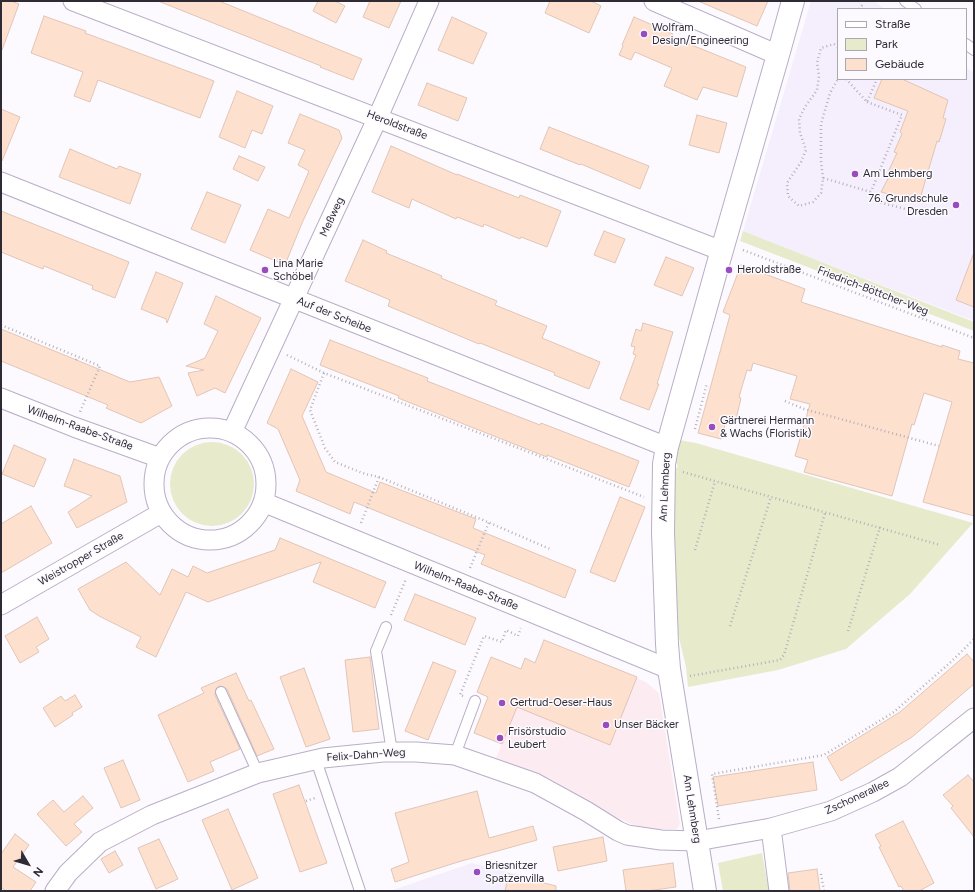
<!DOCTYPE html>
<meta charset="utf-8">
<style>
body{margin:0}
#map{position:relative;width:975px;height:892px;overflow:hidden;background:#fcfaff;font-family:Figtree,sans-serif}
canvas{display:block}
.frame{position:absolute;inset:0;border:2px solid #2f2b34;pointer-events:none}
.legend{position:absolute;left:837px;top:8px;width:130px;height:72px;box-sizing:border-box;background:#fcfaff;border:1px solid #aaa7ae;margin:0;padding:5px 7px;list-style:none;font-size:12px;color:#2f2b34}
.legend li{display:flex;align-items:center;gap:8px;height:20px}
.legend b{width:20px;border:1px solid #aaa7ae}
.north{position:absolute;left:8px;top:844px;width:40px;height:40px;-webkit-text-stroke:3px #fcfaff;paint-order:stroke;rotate:128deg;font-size:11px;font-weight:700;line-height:16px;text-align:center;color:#2f2b34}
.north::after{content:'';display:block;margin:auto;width:14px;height:18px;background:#2f2b34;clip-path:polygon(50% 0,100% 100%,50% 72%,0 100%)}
</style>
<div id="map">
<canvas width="975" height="892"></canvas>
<div class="frame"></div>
<ul class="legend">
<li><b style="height:5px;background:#fff"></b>Straße</li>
<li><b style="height:11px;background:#e7eacb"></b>Park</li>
<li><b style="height:11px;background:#fee0cf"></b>Gebäude</li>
</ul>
<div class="north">N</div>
</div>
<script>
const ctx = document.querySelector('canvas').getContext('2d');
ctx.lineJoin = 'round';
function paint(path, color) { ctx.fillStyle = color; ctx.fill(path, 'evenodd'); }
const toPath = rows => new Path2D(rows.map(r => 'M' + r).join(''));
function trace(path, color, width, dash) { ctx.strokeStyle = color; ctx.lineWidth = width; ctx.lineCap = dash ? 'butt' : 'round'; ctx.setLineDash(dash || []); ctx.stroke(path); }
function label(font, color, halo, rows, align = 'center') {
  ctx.font = font + ' Figtree,sans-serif'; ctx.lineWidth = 3; ctx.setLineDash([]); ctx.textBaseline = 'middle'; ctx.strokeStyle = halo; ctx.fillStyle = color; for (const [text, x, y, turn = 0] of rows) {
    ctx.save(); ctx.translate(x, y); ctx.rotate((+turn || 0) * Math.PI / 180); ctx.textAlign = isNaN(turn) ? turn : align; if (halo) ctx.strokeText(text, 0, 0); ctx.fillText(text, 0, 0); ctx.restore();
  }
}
paint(toPath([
 [544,640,646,682,659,693,680,824,677,829,654,829,639,827,615,817,551,779,496,758]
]), '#fcecf2');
paint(toPath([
 [811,1,874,1,885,9,838,9,838,79,966,79,966,67,974,73,974,321,743,231],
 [472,863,540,880,541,891,390,891]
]), '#f5eefc');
paint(toPath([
 [743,231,974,322,974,331,740,241],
 [679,440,696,443,973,523,910,594,846,649,778,670,688,687,686,667,676,625,672,475,678,466,674,460],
 '170 484a42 42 0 1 1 84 0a42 42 0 1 1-84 0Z',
 [762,853,769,891,723,891,718,863]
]), '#e7eacb');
const building = toPath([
 [1,1,11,1,19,4,2,50,1,49,1,1],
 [158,1,219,1,362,59,353,80,320,67,321,66,158,1],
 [318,1,335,1,345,6,336,23,313,11,318,1],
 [370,1,401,1,389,28,363,17,370,1],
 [550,1,591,1,601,6,589,33,545,13,550,1],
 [698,1,768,1,757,26,698,1],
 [44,16,86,31,85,33,214,81,200,118,98,80,90,102,74,96,83,72,31,53,44,16],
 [452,17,487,33,473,64,438,50,452,17],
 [634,17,673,34,672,37,746,67,737,97,703,87,697,100,664,86,672,68,635,52,631,60,619,55,623,46,622,45,634,17],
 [882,79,902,79,948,100,943,118,946,119,939,142,937,141,919,202,881,192,891,173,888,172,897,153,894,152,902,134,900,132,908,111,874,98,882,79],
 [427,83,467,98,458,121,418,105,427,83],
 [237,91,273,106,262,134,252,130,245,148,219,137,237,91],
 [1,109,20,117,2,161,1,161,1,109],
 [300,114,339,130,342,138,302,223,285,265,250,250,268,209,289,218,309,171,298,165,305,150,288,143,300,114],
 [697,115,727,123,719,153,689,145,697,115],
 [549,127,649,166,640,189,581,164,580,165,540,149,549,127],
 [391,146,457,175,457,174,519,198,520,195,561,211,547,247,521,237,520,239,484,224,483,227,457,217,456,219,412,199,409,208,372,192,391,146],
 [70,149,117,169,119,166,141,174,130,204,59,177,70,149],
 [239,156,265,167,258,181,233,169,239,156],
 [207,192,241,205,225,243,191,229,207,192],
 [1,211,129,262,115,298,92,289,93,286,44,266,43,269,1,252,1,211],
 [604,231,625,239,615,263,594,255,604,231],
 [363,240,387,251,386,253,442,276,441,278,497,301,495,305,547,326,542,338,600,362,589,389,554,375,555,373,480,343,479,344,388,306,390,300,345,281,363,240],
 [973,255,974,255,974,307,956,300,973,255],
 [666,257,694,268,682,296,654,285,666,257],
 [741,265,805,289,801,302,942,347,942,345,960,351,958,359,974,363,974,516,923,502,952,402,924,393,914,425,912,424,892,496,804,472,808,460,795,456,810,404,790,399,797,376,753,363,751,371,747,370,739,397,741,398,735,424,726,421,721,439,698,433,730,315,723,312,741,265],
 [156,272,183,283,167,323,166,319,141,309,156,272],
 [216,296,261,318,225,393,215,388,197,396,188,373,204,370,186,366,205,358,218,331,204,324,216,296],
 [643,323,673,332,657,384,659,384,649,410,620,399,636,355,633,354,635,347,631,346,636,329,641,331,643,323],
 [1,329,130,382,159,377,172,406,141,423,106,408,108,405,1,361,1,329],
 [330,340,428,378,427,381,540,425,541,423,639,461,629,487,547,455,547,457,398,398,399,396,320,365,330,340],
 [291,369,318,382,302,416,326,472,376,493,380,482,476,519,473,528,576,570,565,598,481,564,485,555,354,502,350,514,296,491,300,480,278,429,267,423,291,369],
 [14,445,46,459,34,487,2,474,14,445],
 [74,459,120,476,127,502,77,528,68,512,92,496,64,486,74,459],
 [620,497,645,507,615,582,590,572,620,497],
 [31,506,52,543,1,573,1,524,31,506],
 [280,538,386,582,375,608,313,582,321,562,208,602,186,592,156,657,136,647,141,637,99,616,90,610,78,589,126,562,160,595,172,569,188,577,193,566,207,573,275,550,280,538],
 [415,594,476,618,465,645,404,620,415,594],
 [37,617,49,639,36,647,39,652,20,663,5,636,37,617],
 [544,640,637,677,610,745,517,707,502,744,474,733,488,697,477,692,491,657,521,669,525,658,535,663,544,640],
 [967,654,974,662,974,684,912,737,841,781,827,757,900,712,967,654],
 [370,657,379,729,353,732,345,660,370,657],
 [433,662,456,671,428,740,405,731,433,662],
 [304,668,330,739,306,747,280,677,304,668],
 [236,673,249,701,251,700,274,749,257,756,227,689,224,687,219,686,216,689,215,695,240,749,210,762,214,771,188,782,158,715,204,693,201,688,236,673],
 [75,695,82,707,72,713,73,715,55,727,43,708,61,696,65,701,75,695],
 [123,760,140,800,121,808,104,768,123,760],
 [813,762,817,790,718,806,713,777,813,762],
 [968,775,974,782,974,837,951,808,953,806,943,795,968,775],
 [299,785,327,863,300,872,273,794,299,785],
 [477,791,489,838,533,826,537,840,458,862,395,882,391,869,409,862,395,813,477,791],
 [83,796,93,808,74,824,82,832,66,846,37,814,53,800,64,812,83,796],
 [228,809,258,878,232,890,202,820,228,809],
 [903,821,934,883,919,891,904,891,901,886,899,887,879,847,881,846,875,835,903,821],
 [15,834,29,845,13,867,36,882,30,891,6,891,1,887,1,854,15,834],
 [603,837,607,861,558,871,553,847,603,837],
 [159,839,178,879,156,889,138,848,159,839],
 [115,851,123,865,109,873,101,859,115,851],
 [673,863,676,887,647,891,626,891,623,870,673,863],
 [817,869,820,891,790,891,788,873,817,869],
 [509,874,556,886,556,891,505,891,509,874]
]);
paint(building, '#fee0cf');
trace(building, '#e0c5b6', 1);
const lane = toPath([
 [905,1,916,9],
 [966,44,974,50],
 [386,627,376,651,392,752],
 [221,692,258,773],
 [455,755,475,701],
 [316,760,360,891]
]);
const street = toPath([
 [73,1,722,251],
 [654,1,778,55],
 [1,182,667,447],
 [1,398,74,427,160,458],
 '154 484a56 56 0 1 1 112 0a56 56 0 1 1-112 0Z',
 [232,432,378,117,429,1],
 [263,502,669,669],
 [1,605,161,513],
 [771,828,779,891],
 [55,891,68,873,100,842,152,815,258,773,323,758,383,752,416,752,455,755,535,783,586,811,618,831,627,835,661,840,697,841,771,828,831,811,873,792,900,777,974,718]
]);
const secondary = toPath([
 [705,891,669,669,667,644,663,532,664,464,667,447,718,264,778,55,793,1]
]);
trace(lane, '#b9aec6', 12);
trace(street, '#b9aec6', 21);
trace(secondary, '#b9aec6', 24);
trace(toPath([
 [859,9,864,3],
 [838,47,834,44,821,48,817,63,819,76,817,90,805,107,799,119,800,133,806,150,801,162,787,183,788,196,799,206,813,202,821,193,823,178,871,192,879,202,909,210],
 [846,79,867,102,877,79],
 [867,102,902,115,871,192],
 [823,178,821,161,821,124,830,93,838,79],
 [743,250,974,338],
 [1,325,100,366,80,412],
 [287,355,324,373,552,461,644,497],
 [76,360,78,357],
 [324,373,310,410,325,448,335,462,365,474,379,477,483,520,550,549],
 [785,401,804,409,939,446],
 [695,429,707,383],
 [683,472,940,545],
 [361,523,379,477],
 [695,550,715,481],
 [470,568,489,522],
 [391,615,406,579],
 [730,626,771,497],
 [848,631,880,527],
 [690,676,780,660,784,655,825,513],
 [463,696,460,695,484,636,502,642,506,630,518,636,521,628],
 [306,801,315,798],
 [719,819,712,774,824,755,894,712,952,661,974,639],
 [821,874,824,891]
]), '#b4b2b8', 2.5, [1, 3]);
trace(lane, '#fff', 10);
trace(street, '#fff', 19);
trace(secondary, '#fff', 22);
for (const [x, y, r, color] of [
 [644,34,4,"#984cbe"],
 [855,174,4,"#984cbe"],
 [956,205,4,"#984cbe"],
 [265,270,4,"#984cbe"],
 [729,270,4,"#984cbe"],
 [712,427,4,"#984cbe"],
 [502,703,4,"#984cbe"],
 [606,725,4,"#984cbe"],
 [500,738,4,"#984cbe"],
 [477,872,4,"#984cbe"]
]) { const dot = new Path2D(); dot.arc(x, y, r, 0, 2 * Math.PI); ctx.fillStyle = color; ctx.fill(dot); trace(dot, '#fcfaff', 1.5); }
label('11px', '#2f2b34', '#fcfaff', [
 ["Wolfram",652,28],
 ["Design/Engineering",652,41],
 ["Am Lehmberg",863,174],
 ["76. Grundschule",948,199,"right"],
 ["Dresden",948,212,"right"],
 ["Lina Marie",273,264],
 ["Schöbel",273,277],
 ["Heroldstraße",737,270],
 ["Gärtnerei Hermann",720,421],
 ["& Wachs (Floristik)",720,434],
 ["Gertrud-Oeser-Haus",510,703],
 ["Unser Bäcker",614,725],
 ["Frisörstudio",508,732],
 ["Leubert",508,745],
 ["Briesnitzer",485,866],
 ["Spatzenvilla",485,879]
], 'left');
label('11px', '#2f2b34', '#fcfaff', [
 ["Heroldstraße",397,125,21],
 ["Meßweg",332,217,-65],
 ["Friedrich-Böttcher-Weg",873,291,21],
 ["Auf der Scheibe",334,315,22],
 ["Wilhelm-Raabe-Straße",80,428,20],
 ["Am Lehmberg",665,487,-87],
 ["Weistropper Straße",81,559,-30],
 ["Wilhelm-Raabe-Straße",466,586,22],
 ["Felix-Dahn-Weg",366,755,-4],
 ["Zschonerallee",857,797,-25],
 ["Am Lehmberg",692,809,81]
]);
</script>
